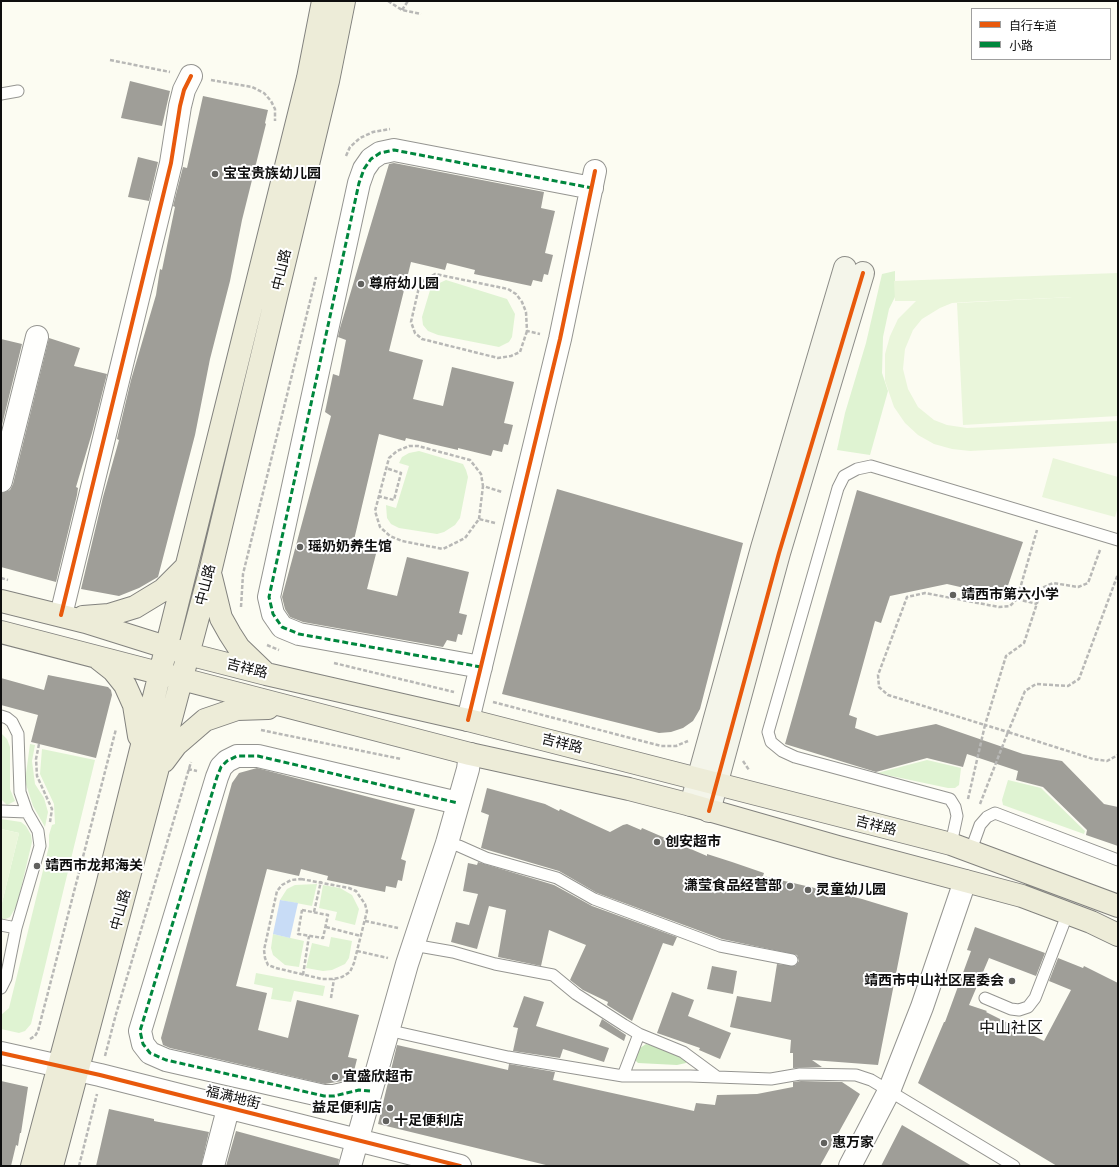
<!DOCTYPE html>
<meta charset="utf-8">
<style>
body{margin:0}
#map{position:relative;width:1119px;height:1167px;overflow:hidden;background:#fcfcf2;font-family:"PT Serif","Noto Sans SC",serif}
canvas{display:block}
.frame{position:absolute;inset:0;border:2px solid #0e0e0e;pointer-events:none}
.legend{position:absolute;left:971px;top:8px;width:140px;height:52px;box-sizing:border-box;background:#fff;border:1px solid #9f9f9f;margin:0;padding:5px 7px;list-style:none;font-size:12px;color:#0e0e0e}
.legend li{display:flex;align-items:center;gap:8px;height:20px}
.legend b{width:20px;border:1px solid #9f9f9f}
</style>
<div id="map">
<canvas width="1119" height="1167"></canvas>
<div class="frame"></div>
<ul class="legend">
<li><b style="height:5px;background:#e8590c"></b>自行车道</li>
<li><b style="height:5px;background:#00873e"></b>小路</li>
</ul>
</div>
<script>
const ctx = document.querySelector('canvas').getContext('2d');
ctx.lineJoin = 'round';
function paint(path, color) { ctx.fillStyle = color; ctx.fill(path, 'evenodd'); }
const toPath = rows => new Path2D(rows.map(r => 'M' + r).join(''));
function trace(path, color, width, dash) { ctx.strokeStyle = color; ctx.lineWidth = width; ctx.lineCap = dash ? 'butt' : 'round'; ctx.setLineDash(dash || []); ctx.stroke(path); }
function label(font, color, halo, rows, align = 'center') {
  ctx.font = font + ' "PT Serif","Noto Sans SC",serif'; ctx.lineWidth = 4; ctx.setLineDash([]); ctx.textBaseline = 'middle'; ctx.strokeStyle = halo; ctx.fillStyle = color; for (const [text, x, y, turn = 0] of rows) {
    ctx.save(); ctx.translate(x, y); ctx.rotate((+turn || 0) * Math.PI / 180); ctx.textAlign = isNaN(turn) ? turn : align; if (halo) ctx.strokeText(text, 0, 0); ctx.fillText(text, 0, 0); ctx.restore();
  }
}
paint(toPath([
 [895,271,895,297,889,309,883,337,882,373,888,391,870,455,837,450,845,413,866,343,882,274],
 [446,280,507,299,515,314,512,337,509,342,499,347,438,335,428,331,423,325,422,317,431,287],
 [419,451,463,464,466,470,468,477,460,518,455,525,444,532,437,534,399,528,391,524,387,518,386,505,396,508,409,466,399,463,402,457,409,453],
 [1,733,7,739,10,747,10,789,15,801,7,805,1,799],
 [30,744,35,745,32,761,35,784,44,798,48,812,45,827,33,806,25,781],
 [42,749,95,760,31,1024,25,1031,19,1033,1,1029,1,1015,9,1008,49,846,49,835,52,825,55,824,54,804,40,774],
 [927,760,961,768,959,785,955,788,948,788,877,773],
 [1008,780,1041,788,1085,831,1084,834,1003,805,1002,800],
 [1,819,21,822,26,826,31,835,32,842,17,905,10,917,3,920,1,920,1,907,19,833,1,829],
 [317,884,312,906,280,900,287,889,295,885],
 [323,885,340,888,352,895,359,909,355,925,335,920,337,912,319,908],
 [273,934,304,941,299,967,285,965,273,955,271,948],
 [331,937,352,941,349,958,345,964,332,970,323,971,306,968,312,943,329,947],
 [256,973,325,986,323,996,294,991,291,1002,271,999,273,988,254,984]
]), '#dff3d2');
paint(toPath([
 [646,1044,669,1050,686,1060,686,1063,677,1065,638,1063,635,1060,640,1048]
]), '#cdeabf');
paint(toPath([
 [1118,273,1118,416,963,425,957,303,1073,297,967,302,952,303,940,308,922,319,913,330,905,349,903,369,908,389,918,407,934,420,947,425,967,428,1118,421,1118,443,970,451,952,449,934,444,918,435,905,423,894,407,885,381,885,354,890,336,898,319,916,301,895,301,894,281],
 [1053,458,1118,477,1118,507,1115,517,1042,497],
 [1,829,19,833,1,907]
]), '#eaf6db');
paint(toPath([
 [280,900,298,903,290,938,273,934]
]), '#c8dcf6');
paint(toPath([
 [130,81,170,91,162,126,121,118],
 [203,96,268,110,265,123,266,124,242,220,230,281,210,359,195,435,158,577,139,588,119,596,81,589,103,497,119,440,117,439,131,380,156,295,160,269,162,270,175,207,173,206,183,167,187,168],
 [138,157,158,162,149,201,128,197],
 [394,163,544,192,541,208,555,211,545,253,553,255,548,275,544,274,542,282,533,280,531,286,474,274,475,270,447,263,445,270,411,262,389,351,423,360,413,399,443,406,452,367,514,382,504,423,513,425,508,445,504,444,502,452,493,450,491,456,458,448,458,450,406,438,405,441,379,434,353,544,377,550,367,589,397,596,407,557,469,572,459,613,467,615,462,635,458,634,456,642,447,640,443,647,303,622,290,617,285,609,282,597,331,416,325,412,333,374,339,376,346,340,338,337,340,328,389,164],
 [49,338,80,348,74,366,107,374,92,433,76,487,78,488,77,495,56,582,1,567,1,493,10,490,13,484],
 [1,339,22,344,1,429],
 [557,489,743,543,700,709,693,721,683,728,671,732,659,733,502,694],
 [857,490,1023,542,1004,597,947,584,890,596,881,623,875,621,849,715,857,718,855,728,877,736,936,724,1023,754,1062,761,1104,804,1118,807,1118,846,1086,835,1087,830,1043,787,1016,780,1018,771,967,754,963,767,927,758,876,772,785,744],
 [48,675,108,687,111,690,112,695,96,758,31,742,38,715,1,705,1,678,44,690],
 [257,768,415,809,401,859,406,861,402,881,398,880,396,888,386,886,385,892,327,880,328,876,301,869,299,876,267,869,236,986,267,993,258,1030,288,1038,297,1000,359,1015,348,1057,357,1059,352,1079,348,1078,348,1080,325,1084,170,1048,163,1045,161,1038,232,783,239,773],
 [487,788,545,804,559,811,560,809,610,832,623,825,627,824,641,830,642,828,707,856,707,854,732,862,764,873,763,876,862,899,908,913,878,1065,812,1060,822,1067,793,1068,793,1053,790,1053,791,1040,730,1027,737,996,771,1002,777,964,795,966,799,961,797,955,722,939,597,893,559,871,481,848,489,815,481,812],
 [478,862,554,885,592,906,677,937,673,946,663,943,632,1021,607,1005,608,1002,583,990,570,980,586,945,549,930,541,966,498,957,506,910,489,906,477,949,451,942,456,922,469,925,478,894,463,891,468,863,477,865],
 [975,927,1045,953,1036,976,989,958,969,1005,987,1011,986,1012,1044,1041,1071,990,1049,981,1058,958,1083,968,1084,966,1118,983,1118,1166,1057,1166,918,1083,944,1022,945,1022,971,951,967,950],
 [712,966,737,971,733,994,707,989],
 [672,992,694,1000,688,1016,731,1033,720,1059,699,1050,700,1048,657,1033],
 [524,996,544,1002,536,1026,609,1048,604,1062,563,1049,560,1058,513,1051,518,1028,513,1027],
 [602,1019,626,1035,624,1041,599,1026],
 [397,1045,508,1070,509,1064,555,1072,553,1080,694,1111,696,1103,715,1105,717,1095,757,1094,793,1087,793,1082,801,1081,842,1082,860,1094,820,1166,550,1166,378,1124],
 [1,1081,28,1087,21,1133,20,1133,18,1146,16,1145,11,1166,1,1166],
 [109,1109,154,1119,154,1121,209,1132,201,1166,96,1166],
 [902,1125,972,1166,881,1166],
 [236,1131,339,1159,338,1166,226,1166]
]), '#9f9e98');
const lane = toPath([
 [1,94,18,91],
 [1,716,7,718,12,722,18,734,20,792,27,812,38,831,40,846,16,928,6,978,1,988],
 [1,811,27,812],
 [447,843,459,846,486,858,557,878,594,899,720,946,792,960],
 [951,844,957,816,955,807,950,799,795,757,782,751,771,742,768,732,838,488,844,476,857,469,871,466,1118,540],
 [971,850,980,825,987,817,995,813,1118,860],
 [1,925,16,928],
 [413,945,453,952,495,964,553,975,576,994,624,1025,639,1034,683,1052,717,1077],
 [985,998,1011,1009,1019,1010,1028,1007,1035,998,1067,915],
 [387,1030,508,1057,623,1076,690,1076,771,1079,800,1074,856,1075,871,1080,1014,1166],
 [623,1076,639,1034]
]);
const street = toPath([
 [1,481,37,337],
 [61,615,171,163,180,106,184,90,191,76],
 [481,667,299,634,282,627,273,614,269,597,359,183,364,169,371,159,380,153,394,150,592,188],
 [468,720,560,339,595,171],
 [1,1053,100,1075,460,1166],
 [370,1091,359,1090,334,1096,324,1096,166,1060,150,1053,143,1044,140,1031,217,777,221,767,227,761,237,756,258,756,458,803],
 [213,1166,228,1109],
 [350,1166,407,964,447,843,468,769,470,754],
 [850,1166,889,1091,922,1007,965,881]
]);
const secondary = toPath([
 [691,805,762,548,845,268],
 [709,811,779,553,863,273]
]);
const primary = toPath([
 [211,577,221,618,230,634,239,648,265,673],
 [1,601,86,622,188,654,266,674,468,720,951,844,1118,906],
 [83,617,109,615,135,607,163,590,184,569],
 [1,632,470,754,629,789,691,805,838,847,1022,896,1091,922,1118,935],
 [99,659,113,670,125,685,134,705,139,736],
 [164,761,176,745,205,720,237,709,268,708],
 [32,1166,107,886,308,78,323,1],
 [52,1166,210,572,328,81,344,1]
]);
trace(lane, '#959591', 13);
trace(street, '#959591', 24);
trace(secondary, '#8c8c87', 24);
trace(primary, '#82827e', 24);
trace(toPath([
 [388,1,402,10,421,14],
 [402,10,408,1],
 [110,60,170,72],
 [211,80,252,87,264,93,271,101,275,109,275,121],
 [346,156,350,147,360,138,373,132,390,129],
 [527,331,520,352,511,356,498,358,422,339,415,333,411,322,419,287,423,281,435,274,508,289,516,294,522,302,526,312,527,331,540,334],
 [378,496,394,500,401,473,386,468],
 [479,519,483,486],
 [495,523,479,519,465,538,443,549,402,541,390,536,380,527,375,511,389,458,397,451,409,446,418,446,470,460,481,474,483,486,502,492],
 [1100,550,1088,583,1078,587,1053,583,1042,588,1024,643,1006,656,985,725,1008,732,1025,691,1036,684,1068,686,1079,679,1118,574],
 [1,578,8,580],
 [1017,599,1037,604],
 [241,607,243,574,316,277],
 [267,645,279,650],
 [334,663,454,692],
 [493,702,661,746,676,746,688,741],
 [261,730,401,759],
 [39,744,36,759,37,776,52,809,50,822],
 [743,761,749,770],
 [188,769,197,771],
 [968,799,985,725,888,695,879,687,878,675,907,597,925,593,999,607,1010,606,1017,599,1037,530],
 [980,804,1008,732,1093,759,1107,761,1118,755],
 [301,879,349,888,356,891,365,904,367,911,354,963,350,972,342,977,334,979,322,979,276,968,268,965,265,958,264,950,277,891,282,885,291,880,301,879],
 [302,910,328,915,323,938,298,934,302,910],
 [314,912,321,881],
 [365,921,398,928],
 [326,927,361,936],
 [357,951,388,958],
 [303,975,309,936],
 [331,998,334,979],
 [30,1039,35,1036,38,1031,116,729],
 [105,1056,116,1014,191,762],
 [79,1166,97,1094]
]), '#b8b8b6', 2.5, [4, 2]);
trace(lane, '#fffffd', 11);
trace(street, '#fffffd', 22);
trace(secondary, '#f4f5ea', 22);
trace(primary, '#edecd8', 22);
trace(toPath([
 [481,667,299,634,282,627,273,614,269,597,359,183,364,169,371,159,380,153,394,150,592,188],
 [370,1091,359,1090,334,1096,324,1096,166,1060,150,1053,143,1044,140,1031,217,777,221,767,227,761,237,756,258,756,458,803]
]), '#00873e', 3, [6, 3]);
trace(toPath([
 [61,615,171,163,180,106,184,90,191,76],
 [468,720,560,339,595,171],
 [709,811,779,553,863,273],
 [1,1053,100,1075,460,1166]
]), '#e8590c', 4);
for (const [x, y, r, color] of [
 [215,174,4,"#61615e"],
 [361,284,4,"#61615e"],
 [300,547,4,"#61615e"],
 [953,595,4,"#61615e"],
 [657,842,4,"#61615e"],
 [37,866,4,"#61615e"],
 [790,886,4,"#61615e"],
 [808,890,4,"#61615e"],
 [1012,981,4,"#61615e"],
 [335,1077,4,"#61615e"],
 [390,1108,4,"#61615e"],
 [386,1121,4,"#61615e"],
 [824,1143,4,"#61615e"]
]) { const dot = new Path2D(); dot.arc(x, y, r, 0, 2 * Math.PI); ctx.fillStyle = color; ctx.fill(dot); trace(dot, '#fff', 1.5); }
label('bold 14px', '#0e0e0e', '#fff', [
 ["宝宝贵族幼儿园",223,174],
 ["尊府幼儿园",369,284],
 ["瑶奶奶养生馆",308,547],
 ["靖西市第六小学",961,595],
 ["创安超市",665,842],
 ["靖西市龙邦海关",45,866],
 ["潇莹食品经营部",782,886,"right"],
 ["灵童幼儿园",816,890],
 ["靖西市中山社区居委会",1004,981,"right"],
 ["宜盛欣超市",343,1077],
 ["益足便利店",382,1108,"right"],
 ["十足便利店",394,1121],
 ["惠万家",832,1143]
], 'left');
label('14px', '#0e0e0e', '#fff', [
 ["中山路",282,270,-77],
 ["中山路",206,585,-76],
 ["吉祥路",247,669,14],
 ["吉祥路",562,744,14],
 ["吉祥路",876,826,14],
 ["中山路",121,910,-75],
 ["福满地街",233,1098,14]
]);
label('16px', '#0e0e0e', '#fff', [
 ["中山社区",1011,1028]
]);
</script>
